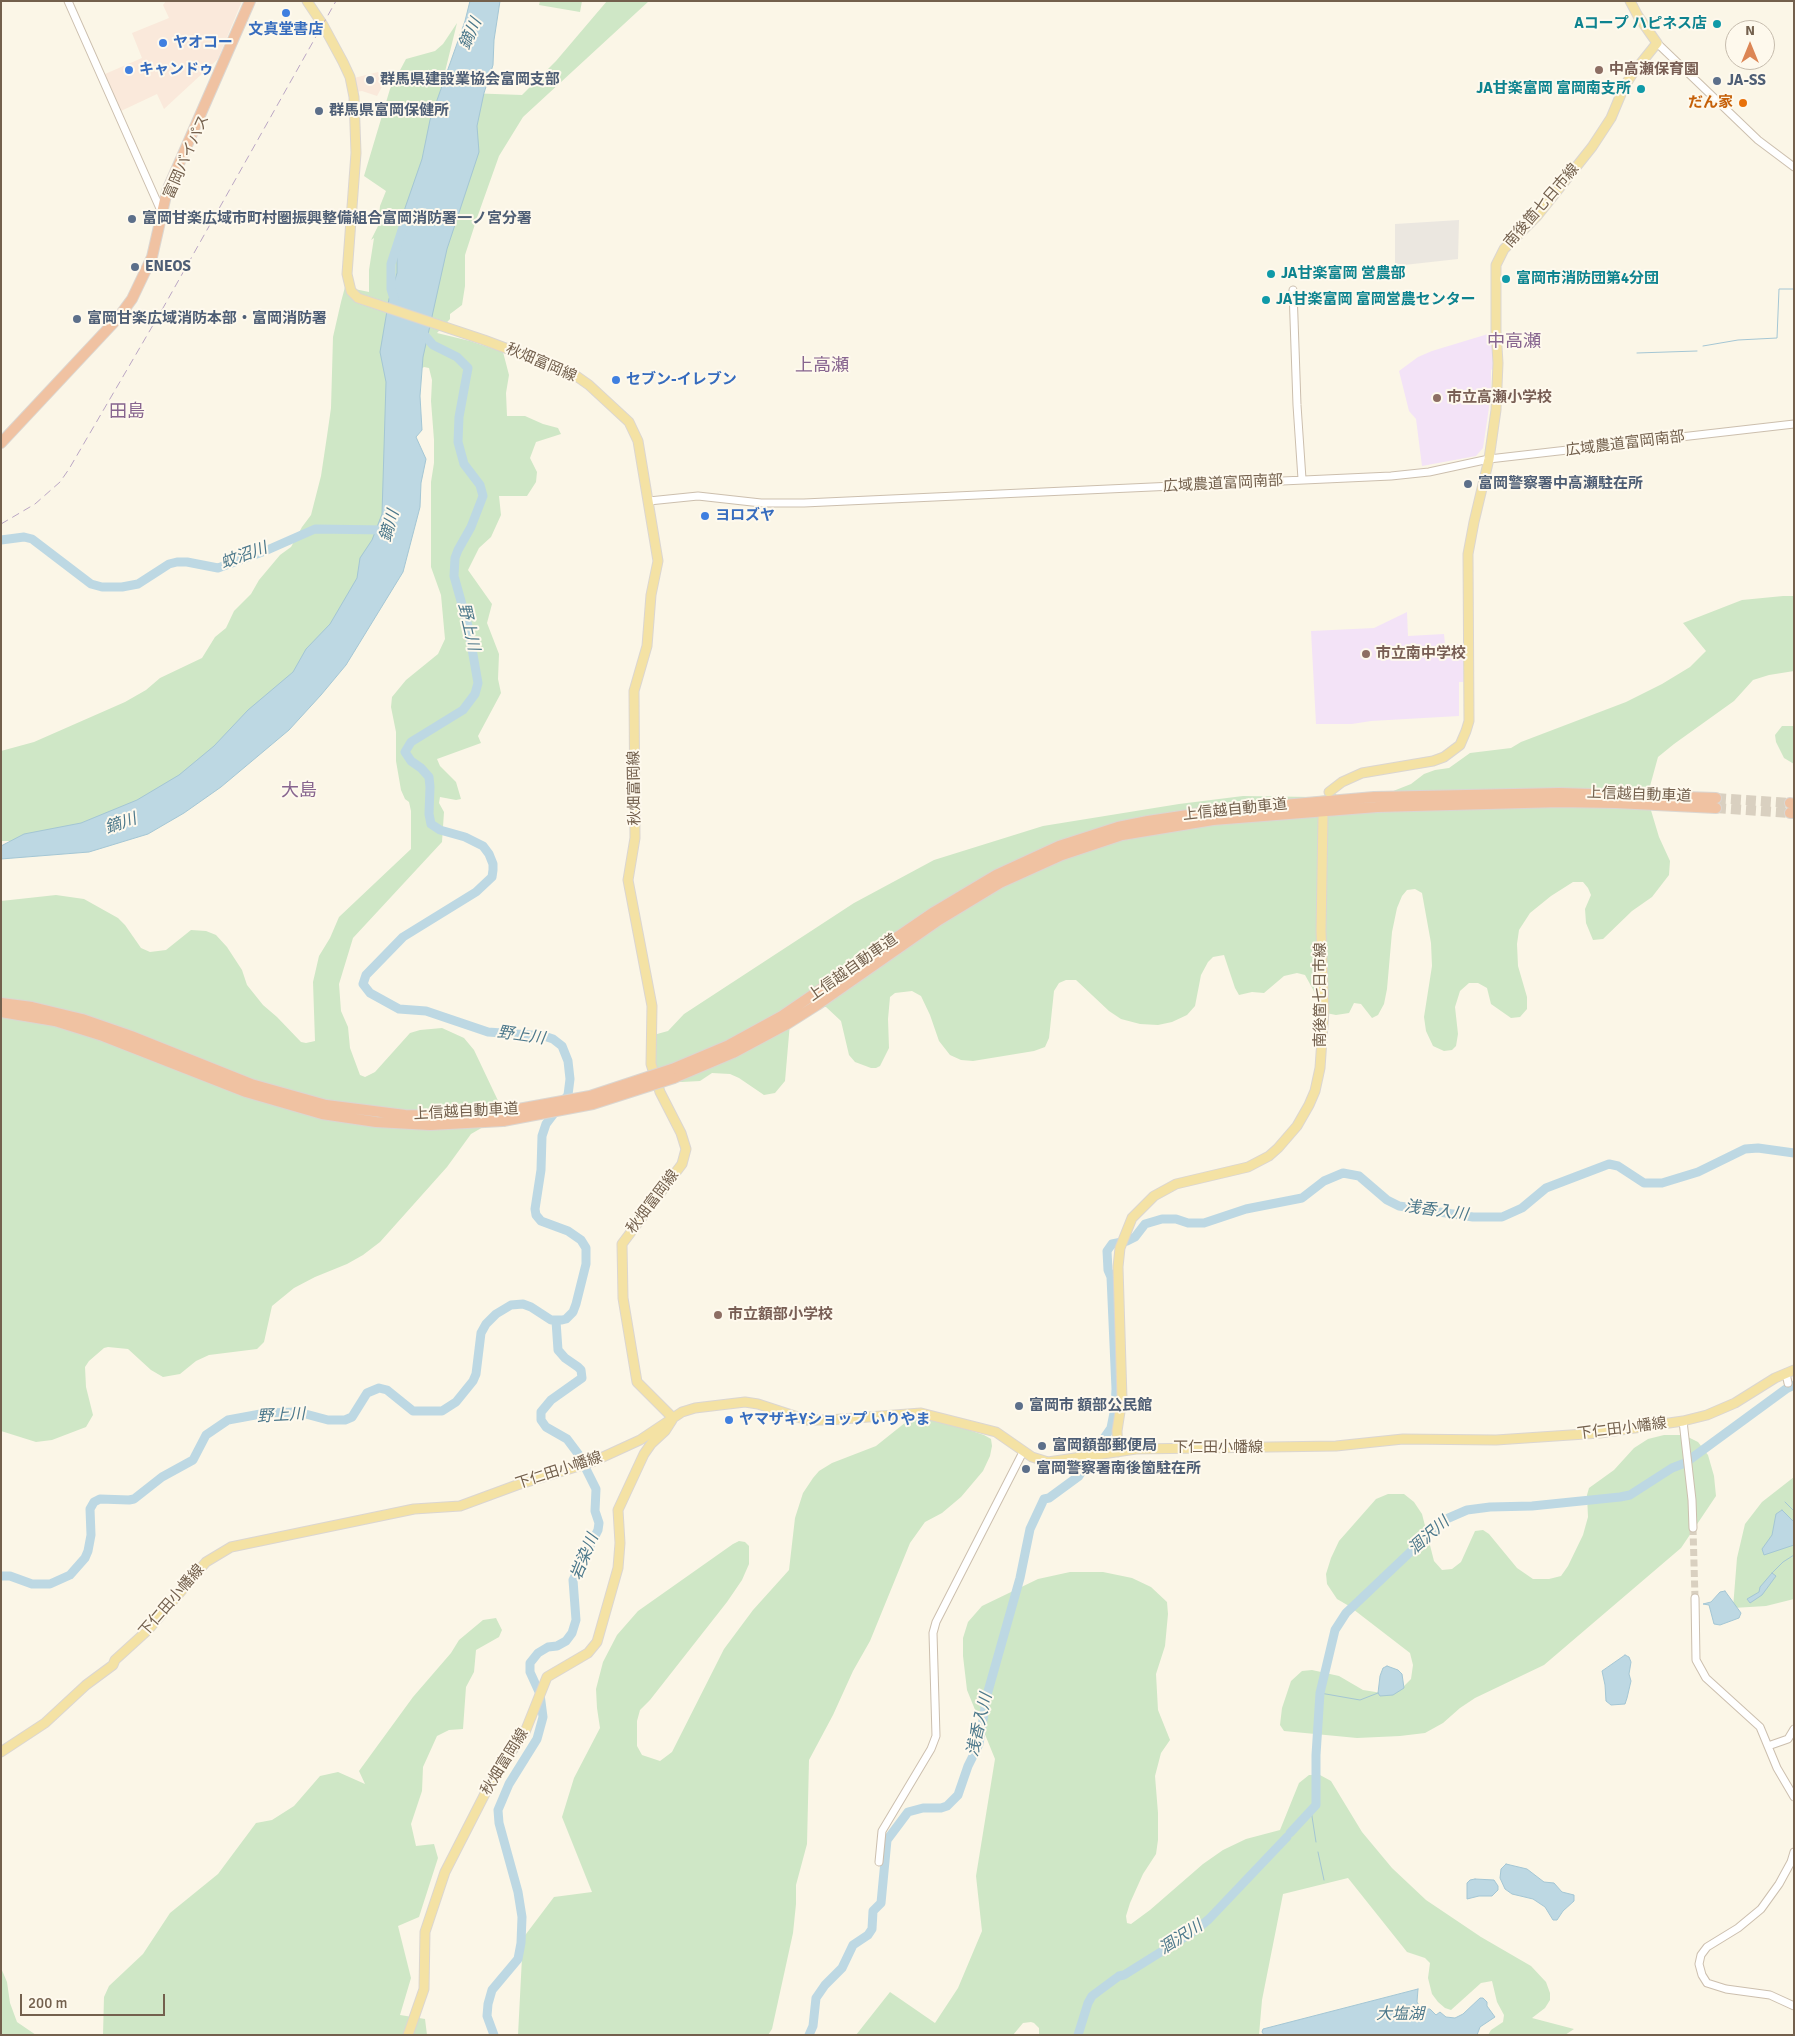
<!DOCTYPE html>
<meta charset="utf-8">
<style>
body{margin:0}
#map{position:relative;width:1795px;height:2036px;overflow:hidden;background:#fbf6e7;font-family:Signika,sans-serif}
canvas{display:block}
.frame{position:absolute;inset:0;border:2px solid #73604d;pointer-events:none}
.north{position:absolute;left:1725px;top:20px;width:50px;height:50px;box-sizing:border-box;background:#fef9ed;border:1px solid #c6bcad;border-radius:50%;rotate:0deg;font-size:14px;font-weight:700;line-height:20px;text-align:center;color:#73604d}
.north::after{content:'';display:block;margin:auto;width:18px;height:22px;background:#dc8655;clip-path:polygon(50% 0,100% 100%,50% 72%,0 100%)}
.scale{position:absolute;left:20px;top:1994px;width:145px;height:22px;box-sizing:border-box;border:2px solid #73604d;border-top:0;padding-left:6px;font-size:15px;line-height:18px;white-space:nowrap;color:#73604d;-webkit-text-stroke:4px #fef9ed;paint-order:stroke}
</style>
<div id="map">
<canvas width="1795" height="2036"></canvas>
<div class="frame"></div>
<div class="north">N</div>
<div class="scale">200 m</div>
</div>
<script>
const ctx = document.querySelector('canvas').getContext('2d');
ctx.lineJoin = 'round';
function paint(path, color) { ctx.fillStyle = color; ctx.fill(path, 'evenodd'); }
const toPath = rows => new Path2D(rows.map(r => 'M' + r).join(''));
function trace(path, color, width, dash) { ctx.strokeStyle = color; ctx.lineWidth = width; ctx.lineCap = dash ? 'butt' : 'round'; ctx.setLineDash(dash || []); ctx.stroke(path); }
function label(font, color, halo, rows, align = 'center') {
  ctx.font = font + ' Signika,"Noto Sans JP",sans-serif'; ctx.lineWidth = 4; ctx.setLineDash([]); ctx.textBaseline = 'middle'; ctx.strokeStyle = halo; ctx.fillStyle = color; for (const [text, x, y, turn = 0] of rows) {
    ctx.save(); ctx.translate(x, y); ctx.rotate((+turn || 0) * Math.PI / 180); ctx.textAlign = isNaN(turn) ? turn : align; if (halo) ctx.strokeText(text, 0, 0); ctx.fillText(text, 0, 0); ctx.restore();
  }
}
paint(toPath([
 [166,1,242,1,218,59,164,109,157,94,121,111,105,74,142,58,132,33,169,18,163,5],
 [378,72,383,85,377,96,362,91,356,92,354,78]
]), '#fae9db');
paint(toPath([
 [1459,220,1458,259,1395,266,1395,224]
]), '#ebe7e0');
paint(toPath([
 [1488,334,1493,338,1494,368,1491,370,1491,394,1483,448,1476,456,1422,466,1416,419,1409,411,1399,371,1418,357,1432,351],
 [1407,612,1408,636,1444,634,1445,644,1463,644,1463,682,1459,682,1459,716,1371,721,1352,724,1316,724,1311,631,1374,628]
]), '#f3e3f7');
paint(toPath([
 [540,1,582,1,580,12,539,5],
 [607,1,649,1,523,117,499,156,478,215,465,255,465,286,462,305,450,314,450,319,437,333,470,341,503,352,509,375,506,393,507,416,525,416,543,424,558,428,561,434,536,442,530,458,537,472,536,482,527,496,499,496,501,515,491,537,479,548,468,570,492,604,487,623,499,654,498,679,501,693,478,736,481,743,437,759,440,766,456,782,461,799,456,800,440,797,439,803,444,812,442,842,353,938,339,984,341,1011,348,1027,350,1048,360,1075,365,1077,375,1072,410,1033,420,1030,442,1028,464,1038,474,1050,501,1107,497,1119,471,1134,447,1167,380,1242,363,1255,347,1264,315,1277,294,1288,272,1306,264,1342,257,1349,209,1355,196,1361,180,1374,163,1377,151,1370,128,1349,108,1347,104,1348,89,1361,85,1367,86,1387,93,1415,86,1427,52,1440,36,1442,1,1431,1,901,56,895,84,899,118,918,125,925,141,948,150,952,166,950,191,930,206,931,216,935,227,947,242,970,247,985,263,1005,277,1017,301,1042,306,1043,315,1041,313,982,319,956,330,938,339,917,411,849,411,811,409,802,405,799,401,790,396,761,396,732,391,707,392,697,406,680,438,654,445,639,441,595,431,567,431,482,434,463,434,440,431,401,432,380,429,368,424,367,421,369,413,428,351,613,171,803,11,841,1,841,1,751,34,742,125,702,146,690,160,678,202,658,215,637,226,628,234,611,251,594,259,580,280,555,291,547,302,527,311,515,321,476,327,436,331,408,333,337,341,302,345,287,369,292,369,270,374,238,371,240,378,226,380,206,386,191,364,176,390,89,406,59,435,51,443,44,457,23,440,92,522,95,556,61],
 [1783,596,1794,596,1794,671,1769,675,1753,680,1734,701,1674,744,1658,757,1647,797,1659,837,1670,861,1669,875,1652,897,1632,911,1603,939,1593,940,1586,923,1585,909,1591,895,1588,888,1583,882,1573,882,1551,896,1530,913,1519,930,1517,944,1518,966,1527,997,1527,1009,1520,1017,1511,1018,1491,1004,1487,988,1478,983,1469,983,1460,991,1455,1007,1458,1034,1456,1046,1452,1050,1444,1051,1433,1046,1426,1031,1424,1017,1432,966,1431,943,1422,893,1415,889,1407,890,1402,896,1397,908,1392,932,1387,989,1384,1004,1378,1015,1372,1018,1361,1004,1354,1003,1349,1013,1336,1015,1326,1013,1305,975,1297,973,1284,976,1264,993,1252,992,1239,995,1235,988,1224,955,1213,957,1208,962,1201,975,1195,1006,1187,1015,1172,1022,1158,1025,1140,1024,1121,1019,1109,1011,1076,980,1066,980,1059,983,1054,991,1049,1038,1045,1047,1034,1051,973,1061,961,1060,950,1055,939,1041,930,1015,921,996,912,991,895,993,890,997,888,1019,889,1048,880,1066,876,1068,871,1068,855,1062,849,1055,841,1021,826,1007,816,1007,790,1023,785,1081,775,1093,764,1095,739,1078,730,1074,712,1073,700,1081,682,1082,672,1081,654,1069,648,1043,657,1034,668,1031,684,1014,854,903,934,860,1043,826,1179,804,1243,796,1312,797,1336,794,1343,803,1368,801,1411,784,1424,774,1435,770,1449,768,1470,753,1511,748,1521,742,1626,702,1662,684,1690,667,1706,651,1683,623,1742,600],
 [1782,726,1794,726,1794,764,1784,758,1776,742,1775,735],
 [926,1416,984,1435,991,1439,992,1446,990,1456,983,1471,961,1497,942,1513,925,1522,910,1543,870,1641,853,1671,833,1715,809,1760,807,1844,796,1885,796,1904,793,1933,772,2029,768,2035,518,2035,523,1938,554,1897,592,1892,562,1817,574,1778,600,1728,597,1708,596,1689,603,1662,617,1635,638,1611,733,1544,739,1541,745,1542,749,1546,749,1564,742,1580,727,1602,650,1700,640,1710,637,1721,637,1746,642,1755,660,1761,672,1752,724,1649,753,1610,789,1570,795,1518,803,1493,813,1478,819,1471,832,1463,876,1446,911,1418],
 [1664,1435,1684,1435,1698,1442,1708,1455,1714,1476,1716,1496,1681,1548,1544,1665,1475,1698,1460,1708,1443,1723,1425,1733,1400,1736,1357,1738,1284,1731,1280,1725,1282,1708,1291,1681,1302,1671,1312,1670,1339,1676,1363,1690,1388,1694,1400,1690,1411,1679,1413,1665,1410,1653,1349,1606,1337,1599,1327,1584,1326,1574,1331,1558,1339,1541,1376,1499,1388,1494,1404,1494,1414,1502,1422,1514,1434,1561,1442,1570,1452,1569,1461,1562,1475,1531,1483,1530,1489,1534,1517,1568,1533,1579,1549,1579,1561,1576,1568,1566,1583,1535,1588,1517,1587,1495,1589,1488,1614,1470,1634,1448,1648,1439],
 [1794,1477,1794,1599,1766,1606,1733,1608,1737,1558,1745,1524,1762,1502],
 [1070,1572,1103,1572,1132,1578,1151,1587,1167,1602,1168,1614,1165,1646,1156,1674,1158,1710,1170,1740,1161,1753,1155,1776,1158,1813,1158,1840,1156,1854,1143,1874,1130,1903,1126,1916,1127,1923,1131,1924,1150,1910,1203,1864,1223,1850,1246,1839,1280,1830,1299,1783,1309,1775,1320,1775,1331,1781,1362,1832,1392,1868,1426,1900,1481,1937,1531,1966,1546,1982,1550,1993,1550,2000,1545,2008,1532,2018,1574,2029,1565,2035,1488,2035,1491,2030,1503,2022,1504,2015,1497,2002,1492,1981,1481,1983,1451,2010,1445,2008,1438,2002,1432,1994,1428,1978,1430,1963,1425,1958,1407,1952,1348,1878,1283,1894,1262,2000,1259,2035,1039,2035,1039,2028,1034,2023,1031,2022,1023,2023,1013,2035,856,2035,890,1992,935,2023,958,1988,982,1931,976,1876,995,1759,967,1690,963,1656,963,1638,968,1622,982,1606,1038,1579],
 [496,1618,502,1630,499,1637,476,1650,474,1672,466,1687,463,1729,449,1730,437,1736,423,1767,422,1791,411,1824,416,1846,434,1844,438,1858,419,1917,398,1926,411,1978,400,2015,425,2019,427,2035,103,2035,104,1997,109,1986,143,1954,170,1913,218,1874,256,1823,272,1820,294,1806,320,1776,338,1772,365,1784,359,1771,413,1697,451,1653,459,1640,483,1620],
 [1,1968,7,1982,10,2003,17,2022,36,2035,1,2035]
]), '#cfe7c6');
const water = toPath([
 [470,1,500,1,494,40,493,65,484,93,477,126,479,152,447,249,423,357,420,396,422,430,416,437,426,459,421,483,420,507,403,572,346,665,321,695,289,730,221,787,184,813,148,834,89,852,1,859,1,846,24,834,81,823,137,800,179,775,214,746,248,710,293,672,306,649,330,624,357,578,360,558,372,540,382,514,386,382,380,352,389,299,397,273,397,254,405,208,422,159,430,120,465,21,470,1],
 [1782,1510,1794,1522,1794,1545,1764,1555,1762,1549,1772,1535,1776,1514,1782,1510],
 [1772,1573,1776,1576,1762,1595,1750,1603,1747,1599,1759,1592,1760,1587,1772,1573],
 [1725,1591,1741,1613,1739,1618,1720,1625,1714,1624,1709,1605,1703,1604,1711,1602,1720,1592,1725,1591],
 [1625,1655,1629,1657,1631,1662,1629,1674,1631,1681,1627,1698,1625,1704,1611,1705,1606,1701,1605,1685,1602,1671,1625,1655],
 [1387,1666,1398,1670,1402,1674,1404,1688,1393,1695,1380,1696,1378,1693,1380,1676,1383,1668,1387,1666],
 [1506,1864,1527,1869,1544,1882,1554,1883,1562,1892,1574,1895,1574,1901,1563,1911,1557,1920,1553,1920,1545,1907,1533,1899,1512,1894,1505,1889,1500,1878,1501,1869,1506,1864],
 [1475,1879,1494,1880,1498,1886,1498,1890,1492,1896,1479,1896,1467,1899,1467,1883,1470,1880,1475,1879],
 [1418,1989,1417,2002,1421,2009,1430,2009,1436,2015,1440,2012,1446,2017,1455,2018,1463,2014,1480,1998,1483,1998,1487,2002,1487,2006,1495,2017,1480,2027,1477,2035,1264,2035,1262,2032,1263,2029,1418,1989]
]);
paint(water, '#bdd8e3');
trace(water, '#a4c6d4', 1);
trace(toPath([
 [1703,346,1738,340,1777,338,1779,289,1794,289],
 [1637,353,1697,351],
 [1785,1502,1794,1511],
 [1772,1573,1783,1562,1794,1555],
 [1320,1693,1360,1700,1378,1693],
 [1311,1810,1316,1842],
 [1318,1852,1324,1880]
]), '#a4c6d4', 1);
trace(toPath([
 [395,302,391,289,391,264,405,221],
 [1,540,24,537,32,539,91,584,102,587,122,587,138,584,169,564,177,562,187,562,218,568,265,551,315,529,386,530],
 [1097,1448,1111,1428,1115,1408,1116,1389,1111,1277,1108,1270,1107,1251,1112,1244,1127,1241,1135,1237,1145,1224,1162,1219,1176,1219,1188,1223,1204,1223,1246,1209,1302,1198,1324,1181,1343,1173,1359,1176,1387,1200,1399,1206,1473,1217,1502,1217,1522,1208,1546,1188,1609,1164,1618,1166,1644,1183,1662,1183,1698,1172,1745,1149,1758,1148,1794,1153],
 [1,1576,10,1576,32,1584,50,1584,70,1575,85,1558,88,1551,91,1535,90,1509,94,1502,100,1499,129,1500,134,1499,162,1477,193,1460,206,1435,228,1420,266,1413,298,1412,328,1420,345,1420,352,1417,367,1393,379,1388,387,1390,413,1411,442,1411,456,1402,473,1381,476,1374,481,1333,486,1324,496,1314,511,1305,523,1304,531,1307,551,1320,562,1320,566,1319,573,1312,576,1304,586,1264,586,1248,581,1240,568,1231,541,1221,536,1215,535,1209,541,1170,542,1136,546,1124,568,1095,570,1079,568,1061,562,1046,553,1039,544,1036,488,1032,426,1011,399,1009,370,993,363,984,366,975,403,937,476,892,492,877,493,870,493,864,489,854,483,846,465,837,440,830,431,824,429,814,430,787,429,777,421,768,411,761,405,752,411,742,463,710,475,694,478,683,468,626,454,576,455,558,458,550,471,527,483,496,480,485,464,464,458,442,459,417,468,368,457,357,433,345,421,331],
 [1290,1833,1316,1805,1316,1755,1320,1693,1335,1630,1346,1613,1444,1520,1467,1510,1490,1507,1532,1506,1620,1497,1630,1495,1672,1468,1685,1463,1786,1389,1794,1385],
 [494,2035,487,2016,488,2004,492,1990,518,1959,521,1943,522,1917,518,1892,499,1823,498,1810,509,1784,537,1739,543,1717,540,1694,530,1672,530,1663,538,1653,548,1647,557,1646,566,1641,572,1633,576,1620,573,1580,598,1530,599,1523,595,1511,596,1489,579,1455,567,1439,546,1427,541,1420,541,1412,551,1400,582,1378,581,1370,578,1367,565,1358,558,1350,556,1321],
 [809,2035,813,2026,816,1998,825,1985,842,1968,853,1945,868,1935,872,1929,873,1911,881,1903,887,1840,908,1812,923,1808,941,1808,947,1806,958,1795,968,1766,979,1744,987,1695,1020,1578,1030,1529,1044,1499,1049,1498,1079,1476,1087,1463],
 [1078,2035,1088,2003,1092,1996,1119,1976,1124,1975,1196,1930,1209,1919,1287,1837]
]), '#bdd8e3', 9);
trace(toPath([
 [1693,1528,1695,1598]
]), '#d9d0c0', 7, [7, 3.5]);
trace(toPath([
 [1716,798,1790,803],
 [1716,808,1790,813]
]), '#d9d0c0', 10, [10, 5]);
const minor = toPath([
 [68,1,162,213],
 [1657,43,1758,140,1794,167],
 [1293,290,1297,405,1302,479],
 [649,501,698,496,761,503,804,503,1391,476,1429,472,1489,459,1794,424],
 [1786,1373,1788,1383],
 [1683,1421,1692,1500,1693,1528],
 [1695,1598,1696,1660,1706,1678,1760,1727,1777,1768,1794,1797],
 [1768,1746,1788,1739,1794,1729],
 [1794,1852,1791,1862,1779,1884,1761,1909,1738,1928,1707,1947,1701,1955,1699,1964,1702,1975,1707,1983,1726,1989,1770,1995,1794,2006],
 [879,1862,882,1831,931,1749,936,1736,933,1633,936,1622,1023,1452]
]);
const major = toPath([
 [307,1,323,25,343,62,350,77,354,97,356,153,347,274,351,291,358,298,484,340,572,373,589,385,629,422,638,441,658,561,651,595,647,646,634,691,635,838,628,880,652,1006,651,1064,660,1092,681,1133,686,1149,682,1164,622,1244,623,1298,637,1382,673,1418],
 [1329,792,1342,782,1362,773,1433,761,1444,757,1460,745,1466,731,1469,721,1468,554,1474,522,1489,459,1496,410,1498,363,1496,331,1496,265,1504,249,1537,216,1592,147,1611,118,1624,87,1633,73,1657,43,1638,16,1630,1],
 [1118,1452,1117,1431,1122,1399,1118,1267,1120,1248,1132,1218,1154,1196,1176,1184,1248,1167,1269,1156,1278,1148,1297,1126,1309,1105,1315,1091,1320,1068,1324,1010,1321,931,1323,817],
 [1,1752,45,1723,86,1685,113,1665,115,1660,148,1630,206,1562,231,1547,414,1509,460,1506,517,1485,592,1462,640,1440,682,1412,695,1408,745,1402,758,1404,807,1420,829,1420,921,1413,996,1432,1032,1457,1048,1462,1136,1449,1336,1446,1403,1439,1496,1440,1600,1433,1683,1421,1707,1415,1735,1403,1775,1378,1794,1370],
 [408,2035,424,1989,425,1932,445,1872,493,1778,525,1732,547,1677,588,1653,597,1642,618,1568,620,1543,618,1510,644,1454,651,1444,665,1431,672,1420]
]);
const highway = toPath([
 [1,443,118,318,132,299,152,257,167,191,250,1],
 [1790,803,1794,804],
 [1790,813,1794,813],
 [1,1003,32,1007,82,1019,131,1036,251,1084,326,1105,405,1115,454,1116,502,1112],
 [1,1012,55,1021,103,1036,246,1092,322,1114,376,1122,430,1125,503,1121],
 [672,1069,729,1045,782,1016,934,912,996,875,1059,846,1118,827,1148,821,1215,811,1374,797,1560,793,1716,798],
 [674,1078,733,1053,787,1024,817,1005,939,920,1000,883,1062,855,1122,835,1213,820,1377,807,1560,802,1616,803,1716,808]
]);
trace(minor, '#ccbfae', 9);
trace(major, '#dbd6d1', 11);
trace(highway, '#dbd6d1', 12);
trace(minor, '#fff', 7);
trace(major, '#f4e2a4', 9);
trace(highway, '#f0c2a2', 10);
trace(toPath([
 [1,524,35,504,60,482,69,469,163,308,336,1]
]), '#baa6c4', 1, [8, 5]);
const highwayBridge = toPath([
 [502,1112,590,1096,672,1069],
 [503,1121,593,1104,674,1078]
]);
trace(highwayBridge, '#dbd6d1', 12, []);
trace(highwayBridge, '#f0c2a2', 10);
for (const [x, y, r, color] of [
 [286,13,5,"#3f7fe0"],
 [1717,24,5,"#0f9aa8"],
 [163,43,5,"#3f7fe0"],
 [129,70,5,"#3f7fe0"],
 [1599,70,5,"#8d6e63"],
 [370,80,5,"#5c6f8a"],
 [1717,81,5,"#5c6f8a"],
 [1641,89,5,"#0f9aa8"],
 [1743,103,5,"#e8710a"],
 [319,111,5,"#5c6f8a"],
 [132,219,5,"#5c6f8a"],
 [135,267,5,"#5c6f8a"],
 [1271,274,5,"#0f9aa8"],
 [1506,279,5,"#0f9aa8"],
 [1266,300,5,"#0f9aa8"],
 [77,319,5,"#5c6f8a"],
 [616,380,5,"#3f7fe0"],
 [1437,398,5,"#8d6e63"],
 [1468,484,5,"#5c6f8a"],
 [705,516,5,"#3f7fe0"],
 [1366,654,5,"#8d6e63"],
 [718,1315,5,"#8d6e63"],
 [1019,1406,5,"#5c6f8a"],
 [729,1420,5,"#3f7fe0"],
 [1042,1446,5,"#5c6f8a"],
 [1026,1469,5,"#5c6f8a"]
]) { const dot = new Path2D(); dot.arc(x, y, r, 0, 2 * Math.PI); ctx.fillStyle = color; ctx.fill(dot); trace(dot, '#fef9ed', 2); }
label('bold 15px', '#0d838f', '#fef9ed', [
 ["Aコープ ハピネス店",1707,24,"right"],
 ["JA甘楽富岡 富岡南支所",1631,89,"right"],
 ["JA甘楽富岡 営農部",1281,274],
 ["富岡市消防団第4分団",1516,279],
 ["JA甘楽富岡 富岡営農センター",1276,300]
], 'left');
label('bold 15px', '#366cbe', '#fef9ed', [
 ["文真堂書店",286,30,"center"],
 ["ヤオコー",173,43],
 ["キャンドゥ",139,70],
 ["セブン-イレブン",626,380],
 ["ヨロズヤ",715,516],
 ["ヤマザキYショップ いりやま",739,1420]
], 'left');
label('bold 15px', '#785e54', '#fef9ed', [
 ["中高瀬保育園",1609,70],
 ["市立高瀬小学校",1447,398],
 ["市立南中学校",1376,654],
 ["市立額部小学校",728,1315]
], 'left');
label('bold 15px', '#4e5e75', '#fef9ed', [
 ["群馬県建設業協会富岡支部",380,80],
 ["JA-SS",1727,81],
 ["群馬県富岡保健所",329,111],
 ["富岡甘楽広域市町村圏振興整備組合富岡消防署一ノ宮分署",142,219],
 ["ENEOS",145,267],
 ["富岡甘楽広域消防本部・富岡消防署",87,319],
 ["富岡警察署中高瀬駐在所",1478,484],
 ["富岡市 額部公民館",1029,1406],
 ["富岡額部郵便局",1052,1446],
 ["富岡警察署南後箇駐在所",1036,1469]
], 'left');
label('bold 15px', '#c56008', '#fef9ed', [
 ["だん家",1733,103]
], 'right');
label('15px', '#73604d', '#fef9ed', [
 ["富岡バイパス",187,157,-66],
 ["南後箇七日市線",1542,206,-49],
 ["秋畑富岡線",541,363,23],
 ["広域農道富岡南部",1625,444,-7],
 ["広域農道富岡南部",1223,484,-3],
 ["秋畑富岡線",635,788,-91],
 ["上信越自動車道",1639,795,2],
 ["上信越自動車道",1235,810,-6],
 ["上信越自動車道",853,968,-35],
 ["南後箇七日市線",1321,995,-90],
 ["上信越自動車道",466,1112,-3],
 ["秋畑富岡線",653,1202,-53],
 ["下仁田小幡線",1622,1429,-7],
 ["下仁田小幡線",1218,1448],
 ["下仁田小幡線",559,1471,-18],
 ["下仁田小幡線",172,1601,-49],
 ["秋畑富岡線",505,1762,-58]
]);
label('italic 16px', '#4c788b', '#fef9ed', [
 ["鏑川",471,34,-66],
 ["鏑川",390,526,-74],
 ["蚊沼川",244,556,-20],
 ["野上川",468,627,77],
 ["鏑川",121,824,-19],
 ["野上川",521,1036,8],
 ["浅香入川",1436,1211,8],
 ["野上川",281,1416,-3],
 ["涸沢川",1429,1536,-41],
 ["岩染川",585,1557,-68],
 ["浅香入川",980,1725,-77],
 ["涸沢川",1181,1938,-33],
 ["大塩湖",1400,2015]
]);
label('18px', '#87658f', '#fef9ed', [
 ["中高瀬",1514,342],
 ["上高瀬",822,366],
 ["田島",127,412],
 ["大島",299,791]
]);
</script>
